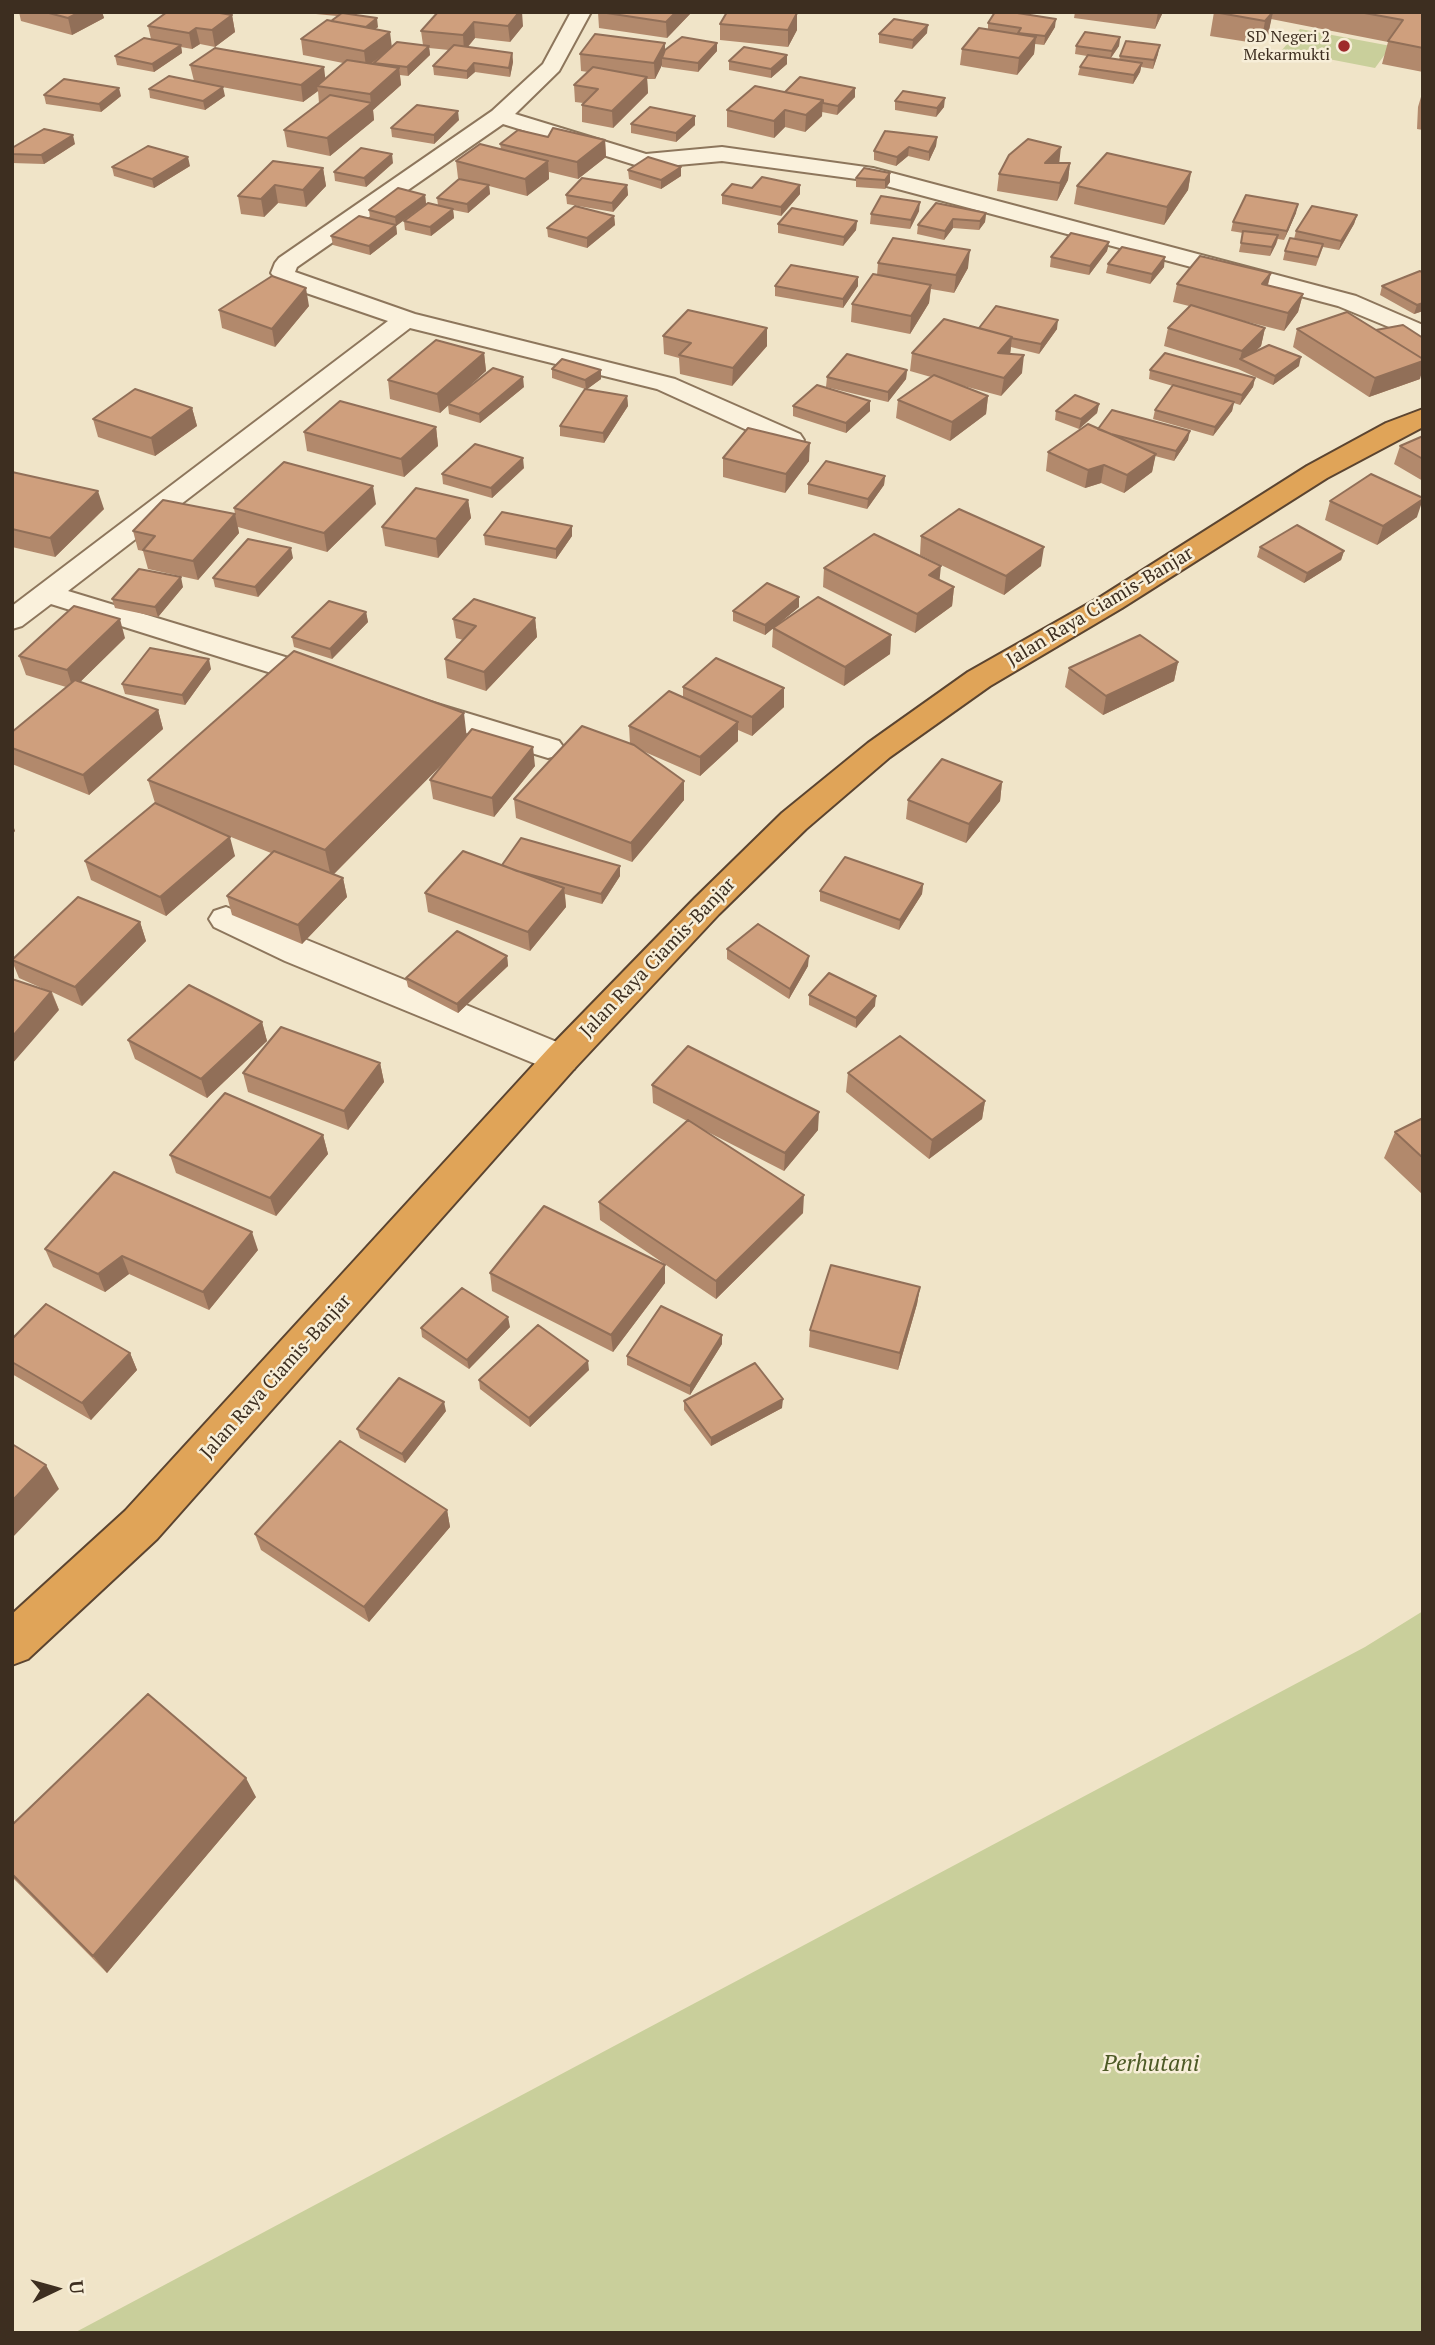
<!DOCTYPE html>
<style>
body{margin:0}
#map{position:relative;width:1435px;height:2345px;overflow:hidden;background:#f0e4c8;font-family:"PT Serif",serif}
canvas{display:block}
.frame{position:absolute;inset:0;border:14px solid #3d2e20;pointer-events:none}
.north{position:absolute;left:21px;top:2254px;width:70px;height:70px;-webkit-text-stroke:5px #f7eed8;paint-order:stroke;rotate:85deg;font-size:19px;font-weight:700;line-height:28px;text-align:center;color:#3d2e20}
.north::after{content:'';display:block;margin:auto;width:24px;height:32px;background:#3d2e20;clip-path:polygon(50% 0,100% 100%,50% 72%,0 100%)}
</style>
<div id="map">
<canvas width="1435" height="2345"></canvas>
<div class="frame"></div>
<div class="north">U</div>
</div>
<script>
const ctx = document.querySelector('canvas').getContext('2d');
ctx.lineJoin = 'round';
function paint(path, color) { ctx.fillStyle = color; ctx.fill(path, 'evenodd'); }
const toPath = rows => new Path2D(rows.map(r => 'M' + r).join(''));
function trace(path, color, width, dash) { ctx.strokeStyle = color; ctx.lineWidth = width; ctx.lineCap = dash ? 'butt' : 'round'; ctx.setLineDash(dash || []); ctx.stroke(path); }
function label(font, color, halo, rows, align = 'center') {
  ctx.font = font + ' "PT Serif",serif'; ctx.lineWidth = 5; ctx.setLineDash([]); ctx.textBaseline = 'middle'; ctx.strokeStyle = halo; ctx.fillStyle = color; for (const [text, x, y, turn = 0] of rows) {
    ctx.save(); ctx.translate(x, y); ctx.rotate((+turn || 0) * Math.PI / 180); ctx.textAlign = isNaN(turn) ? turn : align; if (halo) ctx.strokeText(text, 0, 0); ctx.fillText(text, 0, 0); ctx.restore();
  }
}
paint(toPath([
 [1300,29,1391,46,1375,68,1282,50],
 [1423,1611,1423,2333,74,2333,1365,1647]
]), '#c9cf9b');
const minor = toPath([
 [571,12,591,12,559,71,515,114,646,154,722,147,873,168,1356,296,1423,325,1423,341,1338,306,864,180,722,161,645,168,503,124,297,267,295,272,415,314,675,379,800,434,804,440,800,446,791,448,782,446,657,389,410,328,68,591,338,673,342,680,338,687,327,689,316,687,51,604,22,626,12,629,12,606,388,321,280,284,271,273,275,263,279,258,492,111,543,64,571,12],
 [414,697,559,741,564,748,559,755,548,758,403,714,399,707,403,700,414,697],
 [226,907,574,1049,579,1059,574,1069,561,1073,548,1069,285,961,214,927,209,919,214,911,226,907]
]);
const highway = toPath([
 [1423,409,1423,427,1327,478,1122,608,990,686,890,757,806,829,719,914,574,1069,157,1539,28,1659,12,1665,12,1614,125,1511,548,1049,695,898,782,813,868,743,968,672,1102,596,1307,466,1386,423,1423,409]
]);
trace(minor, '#8d765c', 4);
trace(highway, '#5b4430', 4);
paint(minor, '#faf1dc');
paint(highway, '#e0a458');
paint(toPath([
 [19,12,102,12,104,18,72,35,21,21],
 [295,12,346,12,346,13,378,27,375,29,392,47,423,45,421,31,438,12,523,26,510,42,475,38,468,47,512,53,513,62,510,77,475,72,467,79,434,75,433,66,449,50,429,48,430,55,408,76,400,75,401,85,373,110,374,120,330,156,287,147,284,130,319,103,318,91,303,102,211,85,225,96,205,110,150,98,149,89,194,81,190,65,325,78,343,63,303,55,301,39,331,21,337,16],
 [598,12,690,12,690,14,667,38,599,28],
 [1075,12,1163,12,1155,29,1074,18],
 [1214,12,1423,12,1423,72,1382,64,1388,42,1271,19,1268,35,1261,44,1210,36],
 [232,15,235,32,215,47,200,44,192,49,181,47,182,53,154,72,117,65,115,56,151,39,148,26],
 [988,23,1055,27,1044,45,1035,44,1034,54,1017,75,960,65,962,49,988,29],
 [720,24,797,30,788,47,720,40],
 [927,33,912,49,879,43,879,34],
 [1120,37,1119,46,1111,58,1119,60,1120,56,1158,54,1153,69,1141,67,1140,72,1133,84,1078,75,1080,67,1087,56,1075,54,1076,46],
 [665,43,665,50,717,51,698,72,662,67,662,65,655,79,647,79,648,93,613,128,582,122,582,105,583,103,575,102,574,85,588,72,581,71,580,54],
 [787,55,787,64,771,78,729,70,729,61],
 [855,88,855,97,837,115,822,112,822,116,805,132,785,127,774,138,727,127,727,110,785,92],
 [1423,90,1423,130,1417,129,1418,107],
 [44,95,121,96,101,112,46,104],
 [895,101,944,107,936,117,895,110],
 [695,116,695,125,676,142,631,133,631,124],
 [459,120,434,144,392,137,391,128],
 [548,137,605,140,606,157,578,179,549,172,549,179,527,196,489,186,490,194,468,213,453,210,454,218,431,236,405,230,404,221,438,205,437,198,464,180,458,178,456,161,501,149,500,144],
 [937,137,936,146,929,161,908,156,896,166,874,160,874,151],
 [75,144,44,164,12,163,12,148],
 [393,163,366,187,335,181,334,172],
 [1059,163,1070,163,1068,180,1057,201,997,191,999,174],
 [190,166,154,188,114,176,112,167],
 [323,168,326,186,306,207,278,203,264,217,241,214,238,196],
 [628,170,681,176,661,189,629,179],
 [1191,172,1188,190,1164,225,1074,204,1077,186],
 [890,173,890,182,885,189,856,187,856,178],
 [627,185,628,195,613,212,567,204,566,195],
 [752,188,800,194,781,216,722,204,722,195],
 [425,195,426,204,396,226,397,234,370,255,333,245,331,236,370,218,369,210],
 [919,211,910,229,870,224,871,214],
 [986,213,985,222,979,230,953,228,944,240,917,234,918,225],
 [1296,213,1284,240,1278,239,1276,244,1270,256,1239,252,1243,233,1231,231,1233,222],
 [1357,215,1354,224,1339,250,1323,247,1316,266,1283,260,1285,251,1294,239,1296,231],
 [614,216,615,225,587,248,548,237,547,228],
 [857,221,856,230,843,246,778,233,778,224],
 [1109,242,1107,251,1089,275,1050,267,1051,257],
 [878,263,968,268,954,293,931,289,929,303,910,334,851,322,852,304,877,275],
 [1108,264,1164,267,1150,284,1106,273],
 [1271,273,1268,285,1303,294,1298,312,1284,331,1228,317,1265,328,1261,346,1255,351,1299,366,1273,385,1238,369,1164,346,1168,328,1189,306,1173,302,1177,284],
 [1423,273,1423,311,1414,314,1380,295,1382,286],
 [858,277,858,286,843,308,775,296,775,286],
 [309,306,275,347,222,328,219,310],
 [767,328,767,346,732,386,680,374,679,358,664,354,663,336],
 [979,328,1057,329,1039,354,1011,347,1010,354,1022,373,1001,396,960,385,988,396,986,414,950,441,896,418,898,400,931,377,910,371,912,353],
 [1297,329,1376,330,1420,379,1369,397,1293,347],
 [484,353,486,371,453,401,524,387,480,423,449,414,448,405,440,413,390,399,388,380],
 [552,369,601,379,587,389,627,396,628,406,604,443,560,436,560,426,585,389,552,378],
 [907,370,906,379,888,402,826,387,827,377],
 [1150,370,1255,378,1253,387,1240,405,1234,403,1232,411,1213,436,1153,419,1155,410,1173,386,1149,379],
 [1099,404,1097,413,1079,429,1055,420,1056,411],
 [793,406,870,411,846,433,793,416],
 [192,408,197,426,155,456,98,437,93,419],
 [436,427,438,446,404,477,307,451,304,432],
 [1098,429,1188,440,1174,461,1155,456,1152,472,1124,493,1101,483,1085,488,1046,471,1048,452],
 [1423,436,1423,481,1394,464,1400,446],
 [723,458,809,461,785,493,723,477],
 [524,468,492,498,443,484,442,474],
 [12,472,104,509,55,557,12,547],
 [885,476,884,485,867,509,808,494,808,484],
 [468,500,471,518,438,558,385,546,382,527],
 [1330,501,1417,517,1377,545,1325,520],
 [376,504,327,552,238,527,239,533,198,580,148,569,143,551,138,550,133,531,235,514,234,508],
 [572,526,572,536,556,559,485,545,484,535],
 [921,536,1041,566,1004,595,920,555],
 [1260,547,1344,551,1341,560,1304,583,1257,557],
 [293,558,258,597,215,587,213,578],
 [824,568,940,581,954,587,952,606,915,633,823,587],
 [183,587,158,617,115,608,112,599],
 [799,607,765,635,733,621,733,611],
 [366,612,368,622,332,659,294,647,292,637],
 [535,618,537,637,486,691,447,678,445,659,463,640,456,638,453,619],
 [773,628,891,635,890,654,844,686,772,647],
 [125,638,80,682,158,710,163,729,89,795,12,764,12,732,66,687,26,675,19,656],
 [1178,662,1174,681,1103,715,1065,687,1069,668],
 [211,669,185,705,125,694,122,684],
 [683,687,784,707,752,736,738,730,738,741,700,776,638,749,684,800,632,862,516,818,514,799,630,744,629,726,683,697],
 [467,736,535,766,494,817,433,799,430,780,446,760,334,874,343,878,347,897,302,944,232,915,227,896,271,853,221,833,235,856,166,916,91,880,85,861,155,803,148,780],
 [1002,782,1000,801,966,843,906,819,908,800],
 [502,865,620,876,602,904,565,894,566,907,530,951,428,912,425,893],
 [923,884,922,894,899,930,820,901,820,891],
 [140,922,146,941,82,1006,52,992,59,1010,46,990,19,978,12,961,12,959],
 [727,949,808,966,789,999,727,959],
 [507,956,508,966,458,1013,408,987,406,978],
 [809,995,875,1006,856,1028,809,1005],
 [262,1022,267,1041,207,1098,135,1059,128,1040],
 [380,1063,384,1082,348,1130,248,1092,243,1073],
 [848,1073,985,1101,982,1119,929,1159,846,1092],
 [652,1085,818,1130,784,1171,698,1127,803,1213,716,1299,600,1220,599,1202,687,1121,653,1103],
 [1423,1118,1423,1195,1384,1158,1395,1132],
 [323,1135,328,1154,276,1216,176,1173,170,1155],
 [45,1249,258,1250,209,1310,129,1274,105,1292,53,1267],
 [665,1265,665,1283,613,1352,492,1291,490,1273],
 [920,1287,917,1304,898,1370,809,1347,810,1330],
 [510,1327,469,1369,422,1337,421,1328],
 [12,1339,130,1353,137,1370,91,1420,12,1374],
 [722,1344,690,1395,627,1365,627,1356],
 [589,1370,530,1427,480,1389,479,1380],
 [684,1401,782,1408,711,1446,684,1410],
 [446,1411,405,1463,360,1438,357,1429],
 [447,1510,450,1527,369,1622,261,1550,255,1534],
 [256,1797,107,1973,12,1877,12,1825]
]), '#b2896c');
paint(toPath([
 [80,12,102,12,104,18,72,35,68,18],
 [519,12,522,12,523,26,510,42,508,26],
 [676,12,690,12,690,14,667,38,666,22],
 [1158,12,1163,12,1155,29],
 [1273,12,1268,35,1261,44,1265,21],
 [797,13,797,30,788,47,788,30],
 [232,15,235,32,215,47,212,30],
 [377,18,378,27,363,39,362,31],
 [1056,19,1055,27,1044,45,1045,36],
 [474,22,475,38,464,51,463,35],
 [928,25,927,33,912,49,913,40],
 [196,28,200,44,192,49,189,33],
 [390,32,392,48,366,67,364,51],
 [1036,37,1034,54,1017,75,1019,58],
 [1120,37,1119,46,1110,59,1112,51],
 [665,43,665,59,662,58,662,65,655,79,654,63],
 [717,43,717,51,698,72,698,63],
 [181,45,182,53,154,72,152,64],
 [1160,45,1158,54,1153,69,1154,60],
 [429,46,430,55,408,76,407,67],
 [512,53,513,62,510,77,509,68],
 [787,55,787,64,771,78,771,69],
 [474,63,475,72,467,79,467,71],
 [1142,63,1140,72,1133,84,1134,75],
 [324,67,326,84,317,86,318,91,303,102,301,85],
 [399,68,401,85,373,110,374,120,330,156,327,138,371,104,370,94],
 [647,77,648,93,613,128,612,111],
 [223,87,225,96,205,110,203,101],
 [119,88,121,96,101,112,99,104],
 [855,88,855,97,837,115,838,106],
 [945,98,944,107,936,117,937,108],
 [823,100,822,116,805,132,806,115],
 [785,110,785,127,774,138,774,121],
 [458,111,459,120,434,144,434,135],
 [695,116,695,125,676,142,676,133],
 [73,135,75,144,44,164,41,155],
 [937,137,936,146,929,161,929,152],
 [605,140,606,157,578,179,577,162],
 [909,147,908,156,896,166,897,157],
 [1061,147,1059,165,1045,163],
 [392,154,393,163,366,187,364,178],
 [188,157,190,166,154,188,152,179],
 [548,161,549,179,527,196,525,179],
 [1070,163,1068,180,1057,201,1060,183],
 [681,167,681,176,661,189,661,180],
 [323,168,326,186,306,207,303,190],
 [1191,172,1188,190,1164,225,1167,207],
 [890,173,890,182,885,189,885,180],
 [275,185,278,203,264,217,261,199],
 [489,185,490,194,468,213,467,204],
 [627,185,628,195,613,212,612,203],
 [800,185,800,194,781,216,781,207],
 [425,195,426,204,396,226,395,217],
 [920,202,919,211,910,229,911,220],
 [1298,204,1296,213,1284,240,1287,231],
 [453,209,454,218,431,236,430,227],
 [986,213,985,222,979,230,980,221],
 [1357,215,1354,224,1339,250,1341,241],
 [614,216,615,225,587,248,587,238],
 [953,219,953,228,944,240,945,231],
 [857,221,856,230,843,246,844,237],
 [396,225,397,234,370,255,369,246],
 [1278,235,1276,244,1270,256,1272,247],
 [1109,242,1107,251,1089,275,1090,266],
 [970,250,968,268,954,293,956,275],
 [1165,257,1164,267,1150,284,1152,274],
 [1271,273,1266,290,1262,284],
 [858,277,858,286,843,308,843,299],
 [931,285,929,303,910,334,911,316],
 [306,288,309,306,275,347,272,329],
 [1303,294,1298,312,1284,331,1288,313],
 [1423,303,1423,311,1414,314,1417,305],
 [1058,320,1057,329,1039,354,1041,344],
 [767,328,767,346,732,386,733,368],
 [1265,328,1261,346,1245,362,1240,359,1242,351],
 [1012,337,1010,355,998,353],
 [484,353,486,371,440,413,437,394],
 [1024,355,1022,373,1001,396,1004,378],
 [1301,357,1299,366,1273,385,1275,376],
 [1423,359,1423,368,1420,379,1369,397,1375,378],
 [601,370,601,379,586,390,585,380],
 [907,370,906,379,888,402,888,392],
 [523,377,524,387,480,423,479,414],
 [1255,378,1253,387,1240,405,1242,395],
 [627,396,628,406,604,443,603,433],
 [988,396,986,414,950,441,952,422],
 [870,401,870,411,846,433,846,423],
 [1234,402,1232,411,1213,436,1215,427],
 [1099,404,1097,413,1079,429,1081,419],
 [192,408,197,426,155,456,151,438],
 [436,427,438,446,404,477,401,459],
 [1190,431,1188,440,1174,461,1176,451],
 [810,443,809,461,785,493,786,474],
 [1156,454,1152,472,1124,493,1127,475],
 [523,458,524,468,492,498,491,488],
 [1104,465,1101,483,1085,488,1088,470],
 [885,476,884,485,867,509,868,499],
 [373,486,376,504,327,552,324,533],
 [98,491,104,509,55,557,50,538],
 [1423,499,1417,517,1377,545,1383,526],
 [468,500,471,518,438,558,436,539],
 [235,514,239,533,198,580,193,561],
 [572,526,572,536,556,559,556,549],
 [1044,547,1041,566,1004,595,1006,576],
 [291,548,293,558,258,597,255,587],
 [1344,551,1341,560,1304,583,1307,573],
 [941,566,939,585,929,575],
 [181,577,183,587,158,617,155,607],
 [954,587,952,606,915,633,917,614],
 [799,597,799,607,765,635,765,625],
 [366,612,368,622,332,659,330,649],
 [535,618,537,637,486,691,484,672],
 [120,619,125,638,73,689,67,670],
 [891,635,890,654,844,686,845,667],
 [209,659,211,669,185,705,182,695],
 [1178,662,1174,681,1103,715,1106,696],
 [784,688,784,707,752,736,752,717],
 [158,710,163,729,89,795,83,775],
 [464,713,467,739,331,877,325,850],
 [738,722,738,741,700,776,700,757],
 [533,747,535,766,494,817,492,798],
 [684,781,684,800,632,862,631,843],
 [1002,782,1000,801,966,843,969,824],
 [12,822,15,831,12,835],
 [230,837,235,856,166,916,160,897],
 [620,866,620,876,602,904,601,894],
 [343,878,347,897,302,944,298,925],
 [923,884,922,894,899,930,900,920],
 [564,888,566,907,530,951,528,932],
 [140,922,146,941,82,1006,75,987],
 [507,956,508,966,458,1013,457,1004],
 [809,956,808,966,789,999,790,989],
 [51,992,59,1010,12,1064,12,1037],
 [876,996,875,1006,856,1028,856,1018],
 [262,1022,267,1041,207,1098,201,1079],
 [380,1063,384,1082,348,1130,344,1111],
 [985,1101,982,1119,929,1159,932,1140],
 [819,1112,818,1130,784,1171,785,1153],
 [323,1135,328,1154,276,1216,270,1198],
 [804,1195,803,1213,716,1299,716,1281],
 [252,1232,258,1250,209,1310,203,1292],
 [122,1256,129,1274,105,1292,98,1274],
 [665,1265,665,1283,613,1352,611,1335],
 [920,1287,917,1304,898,1370,900,1353],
 [508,1317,510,1327,469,1369,467,1360],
 [722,1335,722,1344,690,1395,690,1386],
 [130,1353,137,1370,91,1420,82,1403],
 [588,1361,589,1370,530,1427,529,1418],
 [783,1399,782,1408,711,1446,711,1438],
 [444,1402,446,1411,405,1463,402,1454],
 [46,1465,59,1489,12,1538,12,1501],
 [447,1510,450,1527,369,1622,364,1607],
 [246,1778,256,1797,107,1973,93,1956]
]), '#916f58');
const building = toPath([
 [45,12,80,12,68,18,45,12],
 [167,12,214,12,232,15,212,30,196,28,189,33,148,26,167,12],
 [438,12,519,12,508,26,474,22,463,35,421,31,438,12],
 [600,12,676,12,666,22,600,12],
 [727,12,786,12,797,13,788,30,720,24,727,12],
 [995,12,1011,12,1056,19,1045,36,1018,33,1021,28,988,23,995,12],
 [1214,12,1273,12,1265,21,1214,12],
 [1359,12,1423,12,1423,48,1388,41,1403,20,1359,12],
 [342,13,377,18,366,27,331,21,342,13],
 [894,19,928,25,913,40,879,34,894,19],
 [327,20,390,32,364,51,301,39,327,20],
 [979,28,1036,37,1019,58,962,49,979,28],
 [1085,32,1120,37,1112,51,1076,46,1085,32],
 [595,34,665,43,654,63,580,54,595,34],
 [682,37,717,43,698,63,662,58,665,50,682,37],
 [144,38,181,45,152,64,115,56,144,38],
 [1126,41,1160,45,1154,60,1120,56,1126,41],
 [397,42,429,46,407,67,374,63,397,42],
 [454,45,512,53,509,68,474,63,467,71,433,66,454,45],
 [744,47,787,55,771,69,729,61,744,47],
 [215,48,324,67,301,85,190,65,215,48],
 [1088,55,1142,63,1134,75,1080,67,1088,55],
 [347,60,399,68,370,94,317,86,347,60],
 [593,67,647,77,612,111,582,105,598,89,574,85,593,67],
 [169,76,223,87,203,101,149,89,169,76],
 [800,77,855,88,838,106,823,103,823,100,785,92,800,77],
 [64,79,119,88,99,104,44,95,64,79],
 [755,86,823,100,806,115,785,110,774,121,727,110,755,86],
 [903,91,945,98,937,108,895,101,903,91],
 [330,95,372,103,327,138,284,130,330,95],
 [417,105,458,111,434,135,391,128,417,105],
 [650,107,695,116,676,133,631,124,650,107],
 [553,128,605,140,577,162,500,144,518,130,548,137,553,128],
 [44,129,73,135,41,155,12,154,12,148,44,129],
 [885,131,937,137,929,152,909,147,897,157,874,151,885,131],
 [1028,139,1061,147,1045,163,1070,163,1060,183,999,174,1009,155,1028,139],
 [480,144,548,161,525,179,456,161,480,144],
 [148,146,188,157,152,179,112,167,148,146],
 [361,148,392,154,364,178,334,172,361,148],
 [1107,153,1191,172,1167,207,1077,186,1107,153],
 [648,157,681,167,661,180,628,170,648,157],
 [273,161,323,168,303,190,275,185,261,199,238,196,273,161],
 [864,168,890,173,885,180,856,178,864,168],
 [762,177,800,185,781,207,722,195,732,184,752,188,762,177],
 [582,178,627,185,612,203,566,195,582,178],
 [459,179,489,185,467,204,437,198,459,179],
 [398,188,425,195,395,217,369,210,398,188],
 [1246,195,1298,204,1287,231,1233,222,1246,195],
 [881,196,920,202,911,220,871,214,881,196],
 [428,203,453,209,430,227,404,221,428,203],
 [936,203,986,213,980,221,953,219,945,231,918,225,936,203],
 [575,206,614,216,587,238,547,228,575,206],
 [1312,206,1357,215,1341,241,1296,231,1312,206],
 [792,208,857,221,844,237,778,224,792,208],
 [359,216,396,225,369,246,331,236,359,216],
 [1243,231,1278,235,1272,247,1241,243,1243,231],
 [1071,233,1109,242,1090,266,1051,257,1071,233],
 [893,238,970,250,956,275,878,263,893,238],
 [1290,238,1323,244,1318,257,1285,251,1290,238],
 [1122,247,1165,257,1152,274,1108,264,1122,247],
 [1200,256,1271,273,1262,284,1303,294,1288,313,1177,284,1200,256],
 [791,265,858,277,843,299,775,286,791,265],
 [1420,271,1423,273,1423,303,1417,305,1382,286,1420,271],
 [873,274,931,285,911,316,852,304,873,274],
 [272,276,306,288,272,329,219,310,272,276],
 [1191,305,1265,328,1242,351,1168,328,1191,305],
 [996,306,1058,320,1041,344,1011,338,1012,337,979,328,996,306],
 [688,310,767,328,733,368,679,355,691,343,663,336,688,310],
 [1347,312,1423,359,1423,361,1375,378,1297,329,1347,312],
 [944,319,1012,337,998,353,1024,355,1004,378,912,353,944,319],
 [1403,325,1423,338,1423,359,1376,330,1403,325],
 [436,340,484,353,437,394,388,380,436,340],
 [1269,345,1301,357,1275,376,1240,359,1269,345],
 [1165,353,1255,378,1242,395,1150,370,1165,353],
 [847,354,907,370,888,392,827,377,847,354],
 [562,359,601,370,585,380,552,369,562,359],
 [493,368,523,377,479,414,448,404,493,368],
 [934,375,988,396,952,422,898,400,934,375],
 [817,385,870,401,846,423,793,406,817,385],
 [1173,385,1234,402,1215,427,1155,410,1173,385],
 [135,389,192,408,151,438,93,419,135,389],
 [585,389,627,396,603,433,560,426,585,389],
 [1075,395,1099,404,1081,419,1056,411,1075,395],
 [340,401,436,427,401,459,304,432,340,401],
 [1112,410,1190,431,1176,451,1111,434,1098,429,1112,410],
 [1088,424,1156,454,1127,475,1104,465,1088,470,1048,452,1088,424],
 [748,428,810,443,786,474,723,458,748,428],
 [1423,436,1423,459,1400,446,1423,436],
 [475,444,523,458,491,488,442,474,475,444],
 [826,461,885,476,868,499,808,484,826,461],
 [284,462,373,486,324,533,234,508,284,462],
 [12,472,98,491,50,538,12,529,12,472],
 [1371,474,1423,498,1423,499,1383,526,1330,501,1371,474],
 [416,488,468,500,436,539,382,527,416,488],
 [163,500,235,514,193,561,143,550,155,536,133,531,163,500],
 [959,509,1044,547,1006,576,921,536,959,509],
 [502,512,572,526,556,549,484,535,502,512],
 [1297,525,1344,551,1307,573,1260,547,1297,525],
 [874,534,941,566,929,575,954,587,917,614,824,568,874,534],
 [248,539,291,548,255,587,213,578,248,539],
 [139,569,181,577,155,607,112,599,139,569],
 [767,583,799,597,765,625,733,611,767,583],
 [818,597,891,635,845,667,773,628,818,597],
 [474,599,535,618,484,672,445,659,476,626,453,619,474,599],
 [329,601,366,612,330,649,292,637,329,601],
 [74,606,120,619,67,670,19,656,74,606],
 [1140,635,1178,662,1106,696,1069,668,1140,635],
 [150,648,209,659,182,695,122,684,150,648],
 [294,651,464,713,325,850,148,780,294,651],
 [716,658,784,688,752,717,683,687,716,658],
 [75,680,158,710,83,775,12,748,12,732,75,680],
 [669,691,738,722,700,757,629,726,669,691],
 [582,726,634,745,684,781,631,843,514,799,582,726],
 [472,729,533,747,492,798,430,780,472,729],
 [942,759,1002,782,969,824,908,800,942,759],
 [155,803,230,837,160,897,85,861,155,803],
 [521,838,620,866,601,894,517,871,502,865,521,838],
 [274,851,343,878,298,925,227,896,274,851],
 [463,851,564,888,528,932,425,893,463,851],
 [845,857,923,884,900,920,820,891,845,857],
 [78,897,140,922,75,987,12,960,78,897],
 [758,924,809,956,790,989,727,949,758,924],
 [457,931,507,956,457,1004,406,978,457,931],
 [829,973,876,996,856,1018,809,995,829,973],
 [12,979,51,992,12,1037,12,979],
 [189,985,262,1022,201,1079,128,1040,189,985],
 [281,1027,380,1063,344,1111,243,1073,281,1027],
 [900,1036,985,1101,932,1140,848,1073,900,1036],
 [688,1046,819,1112,785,1153,652,1085,688,1046],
 [225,1093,323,1135,270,1198,170,1155,225,1093],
 [1423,1118,1423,1158,1395,1132,1423,1118],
 [688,1120,804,1195,716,1281,599,1202,688,1120],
 [114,1172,252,1232,203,1292,122,1256,98,1274,45,1249,114,1172],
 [544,1206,665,1265,611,1335,490,1273,544,1206],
 [831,1265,920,1287,900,1353,810,1330,831,1265],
 [462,1288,508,1317,467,1360,421,1328,462,1288],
 [46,1304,130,1353,82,1403,12,1362,12,1339,46,1304],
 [661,1306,722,1335,690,1386,627,1356,661,1306],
 [538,1325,588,1361,529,1418,479,1380,538,1325],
 [755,1363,783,1399,711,1438,684,1401,755,1363],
 [399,1378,444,1402,402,1454,357,1429,399,1378],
 [340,1441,447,1510,364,1607,255,1534,340,1441],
 [12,1444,46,1465,12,1501,12,1444],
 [148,1694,246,1778,93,1956,12,1874,12,1825,148,1694]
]);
paint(building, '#cf9f7d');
trace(building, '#916f58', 2);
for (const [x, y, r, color] of [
 [1344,46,7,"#9e2a2b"]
]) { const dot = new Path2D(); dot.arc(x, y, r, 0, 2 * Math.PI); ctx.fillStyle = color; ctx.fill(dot); trace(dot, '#f7eed8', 2.5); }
label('16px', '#3d2e20', '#f7eed8', [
 ["SD Negeri 2",1330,37],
 ["Mekarmukti",1330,55]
], 'right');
label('19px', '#3d2e20', '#f7eed8', [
 ["Jalan Raya Ciamis-Banjar",1100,607,-31],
 ["Jalan Raya Ciamis-Banjar",658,958,-46],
 ["Jalan Raya Ciamis-Banjar",276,1377,-48]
]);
label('italic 23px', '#4d5a26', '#f7eed8', [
 ["Perhutani",1151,2064]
]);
</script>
